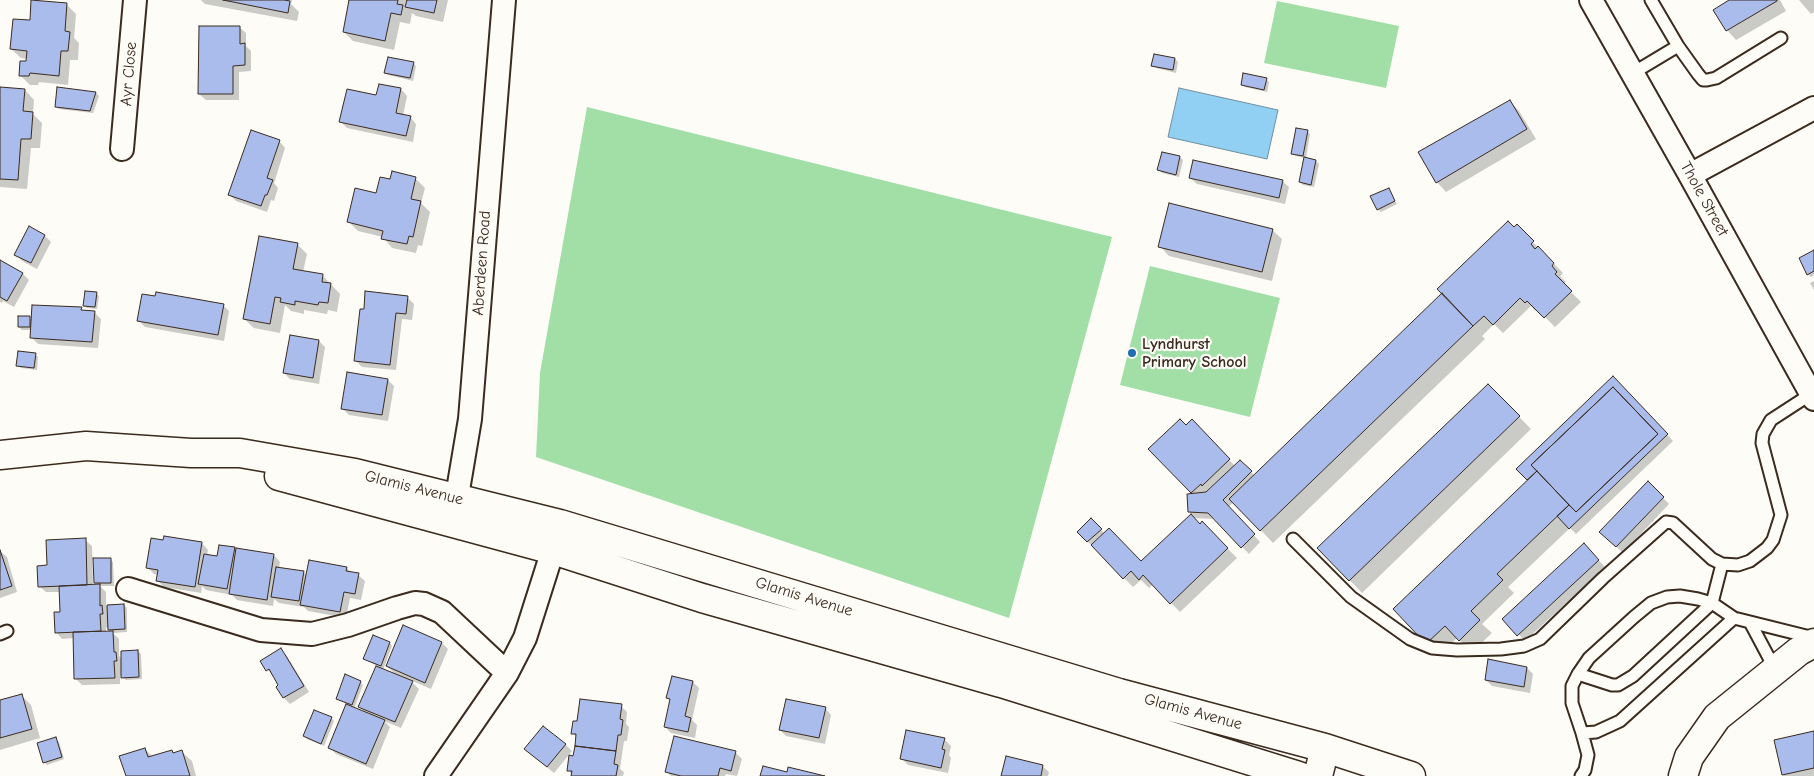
<!DOCTYPE html>
<style>
body{margin:0}
canvas{display:block;background:#fdfcf7}
</style>
<canvas width="1814" height="776"></canvas>
<script>
const ctx = document.querySelector('canvas').getContext('2d');
ctx.lineJoin = 'round';
function paint(path, color) { ctx.fillStyle = color; ctx.fill(path, 'evenodd'); }
const toPath = rows => new Path2D(rows.map(r => 'M' + r).join(''));
function trace(path, color, width, dash) { ctx.strokeStyle = color; ctx.lineWidth = width; ctx.lineCap = dash ? 'butt' : 'round'; ctx.setLineDash(dash || []); ctx.stroke(path); }
function label(font, color, halo, rows, align = 'center') {
  ctx.font = font + ' "Comic Neue",sans-serif'; ctx.lineWidth = 4.5; ctx.setLineDash([]); ctx.textBaseline = 'middle'; ctx.strokeStyle = halo; ctx.fillStyle = color; for (const [text, x, y, turn = 0] of rows) {
    ctx.save(); ctx.translate(x, y); ctx.rotate((+turn || 0) * Math.PI / 180); ctx.textAlign = isNaN(turn) ? turn : align; if (halo) ctx.strokeText(text, 0, 0); ctx.fillText(text, 0, 0); ctx.restore();
  }
}
paint(toPath([
 [1277,1,1399,26,1386,88,1264,63],
 [587,107,1112,237,1009,618,536,457,540,373],
 [1150,266,1280,298,1250,417,1120,385]
]), '#a1dfa7');
const water = toPath([
 [1179,88,1278,110,1267,159,1168,137,1179,88]
]);
paint(water, '#92d0f3');
trace(water, '#6f8e9e', 1);
paint(toPath([
 [201,0,292,0,291,4,299,12,297,21,205,4],
 [351,0,448,0,443,22,416,16,412,13,410,24,400,22,394,50,353,41,344,32],
 [1731,0,1780,0,1786,11,1736,40,1727,30],
 [1799,0,1814,0,1814,12,1811,14],
 [66,4,76,14,74,38,79,43,78,60,70,60,68,85,39,82,38,85,30,85,20,75,27,63,27,59,21,58,11,49,31,21],
 [239,27,246,33,246,46,251,51,251,71,239,72,239,100,206,100,199,94],
 [1175,59,1178,62,1176,73,1156,68,1153,65],
 [413,63,416,66,413,81,388,75,386,73],
 [1266,79,1269,82,1267,92,1245,87,1242,84],
 [0,88,25,90,34,100,33,114,42,123,40,148,31,148,27,189,0,187],
 [58,88,96,93,99,96,93,113,59,109,56,106],
 [401,89,407,96,403,116,410,117,416,124,413,142,347,128,341,122,377,97],
 [1510,101,1519,111,1536,139,1446,192,1437,182],
 [1307,131,1310,134,1306,158,1316,161,1319,164,1314,187,1303,185,1300,182,1305,158,1296,156,1293,153],
 [279,141,285,148,274,183,278,188,274,201,271,200,267,212,236,201,230,195],
 [1163,153,1180,157,1183,160,1179,177,1162,173,1159,170],
 [415,178,425,188,421,203,430,212,422,246,418,245,416,253,392,248,383,237,358,231,349,222,391,180],
 [1190,178,1282,181,1289,187,1285,204,1197,184],
 [1388,189,1397,204,1381,212,1378,209],
 [1517,226,1563,273,1560,276,1566,282,1563,284,1581,302,1555,327,1537,309,1535,311,1531,306,1503,333,1494,324,1482,336,1485,339,1273,543,1234,502,1228,507,1260,542,1249,554,1215,519,1193,518,1200,525,1202,523,1237,558,1180,612,1153,584,1149,588,1141,580,1133,587,1078,532,1091,520,1104,533,1141,563,1192,514,1189,512,1194,495,1150,449,1186,427,1192,421,1235,466,1240,461,1255,476],
 [30,228,45,236,51,242,37,269,22,261,16,255],
 [1272,230,1282,239,1272,281,1169,256,1160,246],
 [297,244,307,254,303,272,323,276,340,294,337,312,328,310,327,314,304,310,304,314,291,311,285,305,280,333,254,328,244,319],
 [1814,251,1814,275,1811,277,1808,274],
 [0,261,23,274,29,280,14,307,3,301,2,303,0,302],
 [1814,281,1814,290,1810,283],
 [96,293,99,296,97,309,87,308,84,305],
 [407,297,414,304,412,320,402,319,396,370,362,367,355,360],
 [223,305,229,311,224,341,145,327,139,321],
 [81,309,84,312,94,312,101,319,98,348,38,344,31,337,32,330,22,330,19,327,29,317,33,321],
 [319,341,325,347,319,384,290,379,284,373],
 [35,354,38,357,37,370,21,368,18,365],
 [1613,378,1673,441,1576,534,1570,528,1508,587,1514,593,1482,624,1492,633,1472,652,1457,638,1439,655,1394,609,1529,480,1518,469],
 [388,380,394,386,388,421,349,415,342,408],
 [1488,385,1531,429,1362,593,1319,548],
 [1648,483,1669,504,1623,553,1601,532],
 [85,540,92,546,93,586,98,586,95,583,110,559,113,562,114,586,100,586,106,592,106,606,124,605,127,608,127,632,113,633,119,639,119,656,122,659,138,651,141,654,142,679,126,680,120,675,120,684,82,685,76,679,75,638,62,639,56,632,61,613,61,592,46,592,39,586,48,567],
 [106,627,111,632,106,632],
 [164,541,202,543,208,550,207,556,218,558,234,549,237,551,274,555,280,562,279,568,303,572,307,575,310,562,347,568,352,574,358,575,365,581,361,600,350,598,346,618,308,611,304,607,279,603,274,599,273,606,237,600,232,595,206,590,202,586,201,593,164,587,158,581,159,575,154,574,148,568],
 [1584,545,1605,567,1525,641,1504,619],
 [0,551,7,557,17,592,0,598],
 [390,643,392,646,383,670,396,675,387,666,442,643,448,649,431,689,410,680,419,689,401,728,384,721,390,727,373,769,336,754,329,747,347,704,337,698,360,682,363,685,354,709,367,714,360,707,377,666,365,659],
 [281,650,287,656,309,692,290,704,284,698,277,687,280,685,261,661],
 [1527,668,1533,674,1530,693,1492,686,1486,680],
 [693,682,699,688,692,720,697,725,695,738,671,733,665,727,671,701,668,698],
 [21,695,31,705,40,738,0,750,0,702],
 [621,706,627,712,626,724,629,727,627,741,624,741,620,769,624,772,623,776,572,776,569,770,574,757,577,738,573,733],
 [825,708,831,715,825,744,786,736,780,730],
 [331,718,334,721,324,746,307,739,304,736],
 [1814,732,1814,776,1784,776,1783,775],
 [56,739,59,742,64,759,47,765,44,762],
 [944,739,951,746,949,755,951,758,948,773,908,765,901,758],
 [565,744,572,751,554,773,532,755],
 [145,749,153,757,182,752,192,761,196,776,127,776],
 [735,752,742,759,737,776,726,774,725,776,671,776,667,772],
 [1042,766,1049,772,1048,776,1002,776]
]), '#0003');
const building = toPath([
 [31,0,67,3,65,31,70,32,68,51,61,51,59,76,30,73,29,76,19,76,20,61,26,61,27,51,10,49,13,19,30,20,31,0],
 [223,0,284,0,290,1,288,13,223,0],
 [349,0,398,0,397,4,403,5,401,15,391,13,385,41,343,32,349,0],
 [407,0,437,0,434,13,405,7,407,0],
 [1729,0,1777,0,1777,1,1726,31,1713,10,1729,0],
 [199,26,240,26,240,44,245,43,245,65,233,66,233,94,198,94,199,26],
 [1154,54,1175,58,1173,70,1151,66,1154,54],
 [388,57,414,62,410,78,384,73,388,57],
 [1243,73,1267,78,1264,90,1241,85,1243,73],
 [379,84,401,88,396,113,411,116,406,136,339,122,347,89,376,95,379,84],
 [0,87,25,89,23,111,33,112,31,139,21,139,18,180,0,179,0,87],
 [57,87,96,92,90,111,55,107,57,87],
 [1510,100,1527,129,1436,183,1418,152,1510,100],
 [1296,128,1308,130,1303,156,1291,154,1296,128],
 [251,130,280,140,267,178,273,180,267,195,265,195,261,206,228,195,251,130],
 [1162,152,1180,156,1176,175,1157,170,1162,152],
 [1304,157,1316,160,1311,185,1299,182,1304,157],
 [1193,160,1283,180,1279,198,1189,178,1193,160],
 [392,171,416,177,411,199,421,201,413,237,409,236,407,244,381,239,383,231,347,222,355,188,376,193,380,177,390,179,392,171],
 [1389,188,1395,201,1377,210,1370,196,1389,188],
 [1169,203,1273,229,1262,272,1158,247,1169,203],
 [1508,221,1514,227,1517,224,1534,241,1531,244,1535,249,1538,246,1554,263,1552,266,1557,272,1555,274,1572,291,1544,318,1527,301,1525,303,1520,298,1493,325,1484,316,1473,326,1437,289,1508,221],
 [29,226,45,235,31,263,14,255,29,226],
 [259,236,298,243,293,269,323,274,322,282,331,283,328,303,319,302,318,305,295,301,295,305,280,302,281,298,275,297,270,324,243,319,259,236],
 [1814,250,1814,271,1807,275,1799,258,1814,250],
 [0,260,23,273,7,301,0,297,0,260],
 [85,291,97,292,95,307,83,306,85,291],
 [365,291,408,296,406,314,396,313,390,365,354,361,360,309,364,309,365,291],
 [156,292,224,304,218,335,137,321,142,294,155,296,156,292],
 [1442,293,1473,326,1260,531,1229,499,1442,293],
 [32,305,82,307,81,310,95,311,92,342,30,338,32,305],
 [18,316,30,316,30,327,18,327,18,316],
 [290,335,319,340,313,378,283,373,290,335],
 [18,351,36,353,34,368,16,366,18,351],
 [347,372,388,379,382,415,341,409,347,372],
 [1613,376,1668,434,1569,529,1557,516,1569,505,1576,512,1658,434,1613,387,1531,465,1537,471,1527,480,1516,469,1613,376],
 [1488,384,1520,416,1349,581,1317,548,1488,384],
 [1613,387,1658,434,1576,512,1531,465,1613,387],
 [1180,419,1186,425,1192,419,1230,459,1202,486,1201,484,1191,493,1148,449,1180,419],
 [1240,460,1252,471,1223,500,1255,534,1241,548,1208,513,1188,512,1187,494,1206,492,1240,460],
 [1537,471,1569,505,1497,574,1503,580,1471,611,1480,620,1459,641,1445,626,1426,644,1393,609,1537,471],
 [1648,481,1664,497,1616,547,1599,532,1648,481],
 [1191,514,1200,524,1202,521,1228,548,1170,604,1143,575,1139,580,1131,571,1123,579,1091,545,1109,528,1141,561,1191,514],
 [1091,518,1102,529,1087,542,1077,532,1091,518],
 [164,536,202,542,195,587,156,581,158,570,146,568,151,538,163,540,164,536],
 [86,538,87,585,38,587,37,566,47,565,46,540,86,538],
 [1584,543,1599,560,1517,636,1502,619,1584,543],
 [219,545,235,547,227,589,198,584,204,554,217,556,219,545],
 [236,548,274,554,267,600,229,594,236,548],
 [0,550,12,586,0,590,0,550],
 [93,558,111,558,111,583,94,583,93,558],
 [309,560,347,567,346,571,359,573,355,594,344,592,340,612,300,605,309,560],
 [276,567,304,571,299,601,271,597,276,567],
 [100,584,100,606,102,605,103,614,100,614,101,631,55,633,54,612,60,612,59,586,100,584],
 [124,604,125,629,108,630,107,605,124,604],
 [403,625,442,642,425,683,386,666,403,625],
 [113,631,114,652,116,652,117,661,114,661,115,678,74,679,73,632,113,631],
 [373,635,390,642,381,666,363,659,373,635],
 [281,648,304,686,283,698,276,687,278,685,269,669,266,671,260,661,281,648],
 [138,650,139,677,121,678,121,651,138,650],
 [1488,659,1527,667,1524,687,1485,680,1488,659],
 [376,666,413,681,395,722,358,707,376,666],
 [345,674,361,681,352,705,336,699,345,674],
 [672,676,693,681,685,716,691,718,688,732,664,727,670,699,666,698,672,676],
 [22,694,32,729,0,738,0,700,22,694],
 [580,699,622,704,620,719,623,720,621,735,618,735,616,751,575,746,576,734,571,734,573,721,577,721,580,699],
 [786,699,826,707,819,738,779,730,786,699],
 [346,704,385,720,366,764,328,748,346,704],
 [314,710,332,717,321,744,303,736,314,710],
 [543,726,566,744,547,767,524,749,543,726],
 [906,730,945,738,942,749,945,750,941,768,900,759,906,730],
 [1814,731,1814,768,1782,775,1774,740,1814,731],
 [674,736,736,751,731,771,720,768,718,776,681,776,665,772,674,736],
 [56,737,62,757,43,763,37,743,56,737],
 [575,746,616,751,614,764,618,765,616,776,571,776,572,771,567,771,569,755,573,756,575,746],
 [145,748,148,757,172,750,173,753,182,750,190,776,126,776,119,756,145,748],
 [1006,756,1043,765,1041,776,1001,776,1006,756],
 [763,766,787,772,788,767,825,776,760,776,763,766]
]);
paint(building, '#a9bceb');
trace(building, '#3b2a1e', 1);
const lane = toPath([
 [1678,46,1698,74,1703,80,1707,80,1716,78,1781,38],
 [1633,73,1678,46,1651,0],
 [1293,539,1351,597,1410,639,1432,648,1457,650,1501,649,1524,646,1540,639,1603,578,1666,522,1673,523,1712,559,1722,564,1738,565,1750,561,1767,548,1773,540,1781,515,1762,443,1763,434,1771,420,1811,394],
 [1751,624,1776,671],
 [0,634,7,631],
 [1578,674,1612,685,1618,685,1633,676,1712,603,1722,564],
 [1582,733,1596,732,1620,721,1734,618],
 [1581,776,1585,770,1588,755,1582,733,1572,703,1572,686,1578,674,1589,658,1634,617,1651,603,1667,597,1680,596,1698,599,1712,603,1734,618,1814,638]
]);
const street = toPath([
 [1591,0,1690,175,1814,399],
 [122,149,135,0],
 [1690,175,1814,108],
 [454,514,470,419,504,0],
 [128,589,261,630,312,634,348,625,397,608,415,603,424,604,442,612,507,673],
 [436,776,507,673,525,638,558,534]
]);
const secondary = toPath([
 [0,455,86,446,191,453,240,453,355,473,560,524,1119,693,1325,748,1411,776],
 [279,476,553,550,702,598,1001,683,1299,776],
 [1318,776,1325,748],
 [1683,776,1689,757,1717,717,1799,651,1814,643]
]);
trace(lane, '#3b2a1e', 15);
trace(street, '#3b2a1e', 26);
trace(secondary, '#3b2a1e', 31);
trace(lane, '#fdfcf7', 11);
trace(street, '#fdfcf7', 22);
trace(secondary, '#fdfcf7', 28);
for (const [x, y, r, color] of [
 [1132,353,5,"#1f6fb2"]
]) { const dot = new Path2D(); dot.arc(x, y, r, 0, 2 * Math.PI); ctx.fillStyle = color; ctx.fill(dot); trace(dot, '#fdfcf7', 2); }
label('16px', '#3b2a1e', '#fdfcf7', [
 ["Ayr Close",129,74,-85],
 ["Thole Street",1704,199,61],
 ["Aberdeen Road",482,263,-86],
 ["Glamis Avenue",414,488,14],
 ["Glamis Avenue",804,597,17],
 ["Glamis Avenue",1193,712,15]
]);
label('bold 16px', '#3b2a1e', '#fdfcf7', [
 ["Lyndhurst",1142,344],
 ["Primary School",1142,362]
], 'left');
</script>
